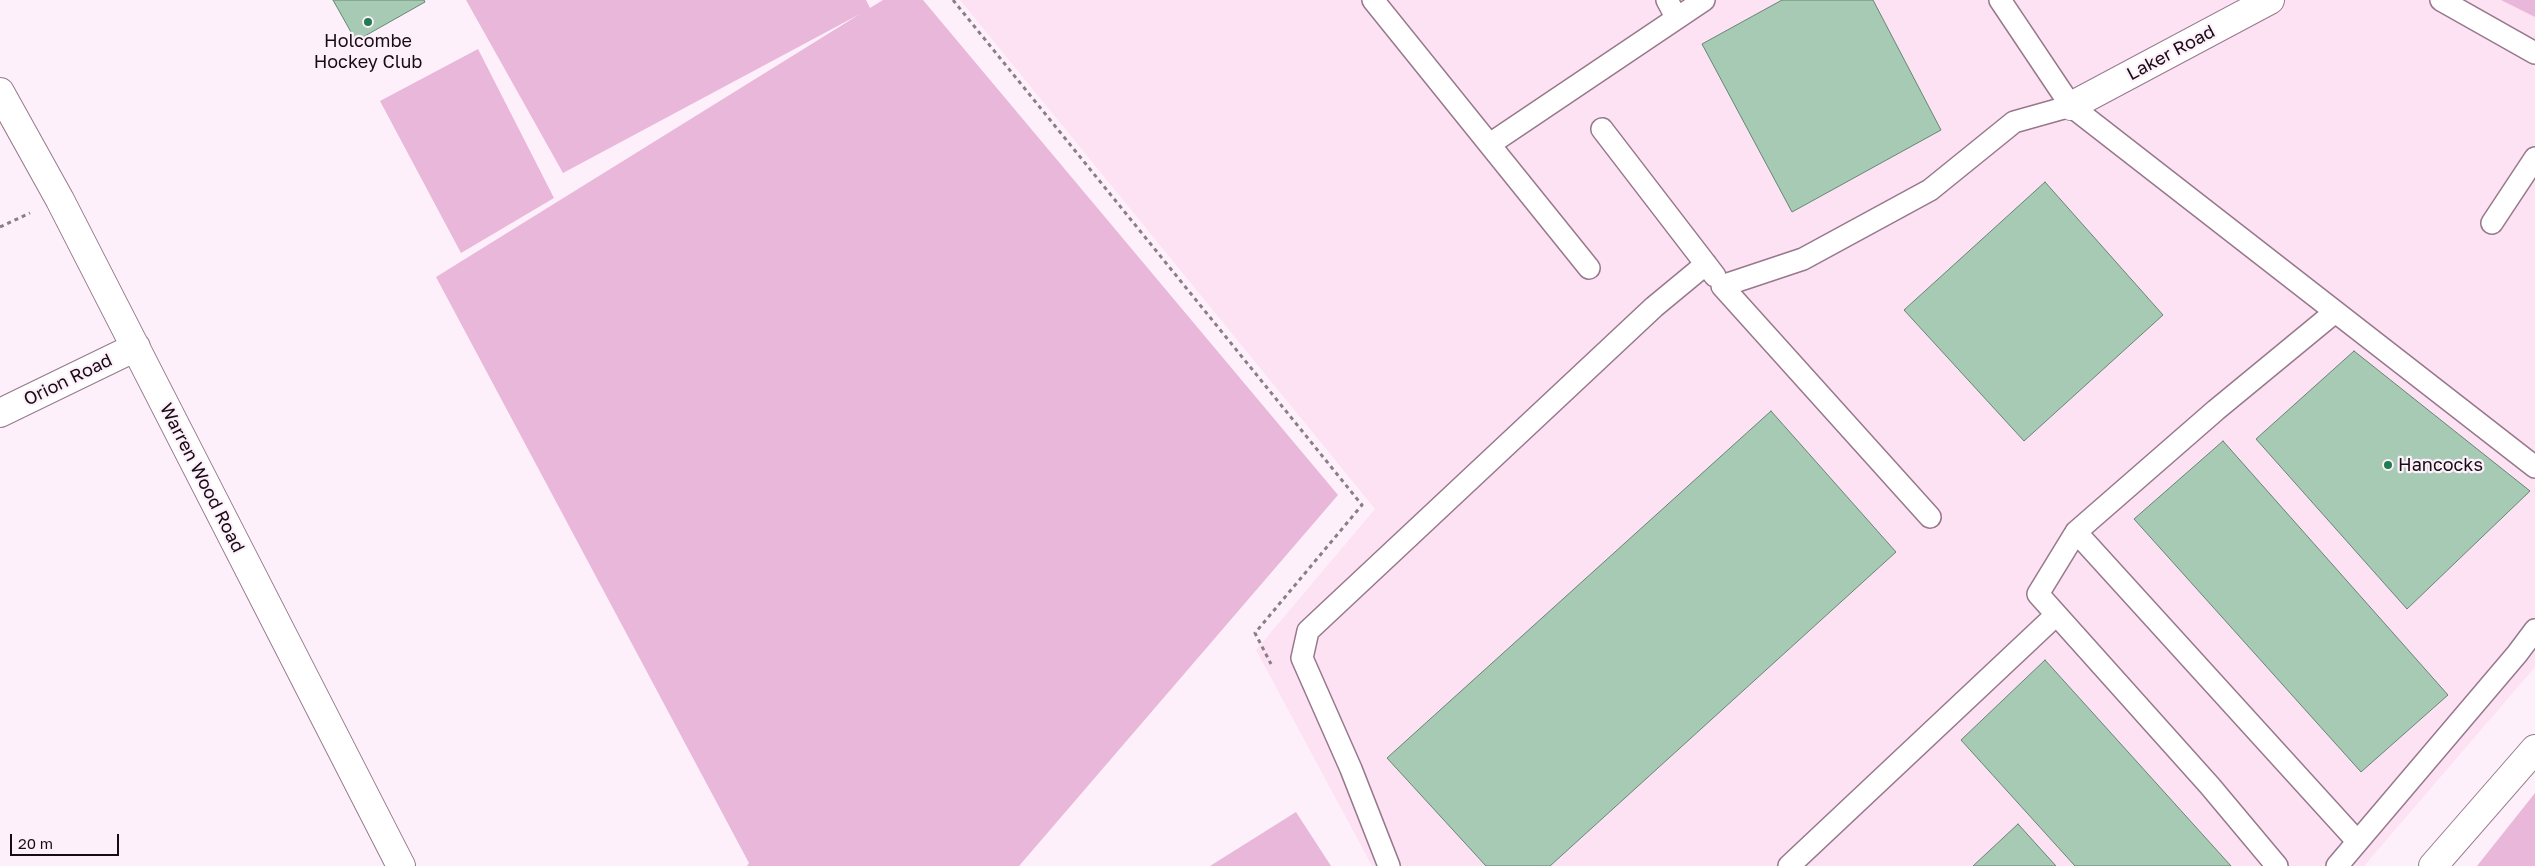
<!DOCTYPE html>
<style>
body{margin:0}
#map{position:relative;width:2535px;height:866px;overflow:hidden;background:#fef0fa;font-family:"Golos Text",sans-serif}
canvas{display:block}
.scale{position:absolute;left:10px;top:834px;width:109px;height:22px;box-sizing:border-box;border:2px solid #170c14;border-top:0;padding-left:6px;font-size:15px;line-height:18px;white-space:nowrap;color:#170c14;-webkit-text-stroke:4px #fef0fa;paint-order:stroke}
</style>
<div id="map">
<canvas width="2535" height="866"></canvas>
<div class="scale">20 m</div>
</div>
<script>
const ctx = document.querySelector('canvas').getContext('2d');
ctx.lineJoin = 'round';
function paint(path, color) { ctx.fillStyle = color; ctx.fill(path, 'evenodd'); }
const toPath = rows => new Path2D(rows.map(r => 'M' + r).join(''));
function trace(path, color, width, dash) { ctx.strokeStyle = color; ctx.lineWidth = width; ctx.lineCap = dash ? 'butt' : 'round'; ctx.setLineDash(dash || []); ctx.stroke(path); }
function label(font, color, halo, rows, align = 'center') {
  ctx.font = font + ' "Golos Text",sans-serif'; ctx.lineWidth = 4.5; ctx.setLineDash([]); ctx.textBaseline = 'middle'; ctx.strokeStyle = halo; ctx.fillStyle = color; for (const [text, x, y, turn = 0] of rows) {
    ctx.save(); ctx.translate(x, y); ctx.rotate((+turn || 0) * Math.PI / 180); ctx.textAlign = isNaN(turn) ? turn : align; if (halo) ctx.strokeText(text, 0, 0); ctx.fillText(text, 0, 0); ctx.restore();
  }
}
paint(toPath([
 [960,0,2535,0,2535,667,2364,866,1372,866,1256,650,1375,509]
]), '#fce2f3');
paint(toPath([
 [466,0,866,0,870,8,883,0,923,0,1338,495,1019,866,747,866,749,863,436,277,860,14,563,173],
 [2501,0,2535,0,2535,17],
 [478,49,554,198,461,253,380,101],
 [2535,793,2535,866,2477,866],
 [1296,812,1331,866,1210,866]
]), '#e8b7d9');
const building = toPath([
 [333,0,424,0,425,2,356,41,333,0],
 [1782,0,1873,0,1941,130,1792,212,1702,44,1782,0],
 [2045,182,2163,315,2024,441,1904,310,2045,182],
 [2354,351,2530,491,2407,609,2256,439,2354,351],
 [1771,411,1896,552,1550,866,1486,866,1387,758,1771,411],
 [2223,441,2448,695,2361,772,2134,519,2223,441],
 [2045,660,2231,866,2075,866,1961,740,2045,660],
 [2018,824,2056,866,1973,866,2018,824]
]);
paint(building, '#a6cab4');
trace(building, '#658773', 1);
const lane = toPath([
 [1373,0,1589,268],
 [1667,0,1676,17],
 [2000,0,2071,106,2535,467],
 [2441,0,2535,53],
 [1602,129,1715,276],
 [1490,144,1704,0],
 [2492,223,2535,158],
 [1930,517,1722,286,1803,259,1930,190,2014,122,2071,106],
 [2076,532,2357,841],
 [1389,866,1351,769,1302,658,1308,631,1654,307,1706,264],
 [1789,866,2056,615],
 [2277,866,2210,786,2038,594,2076,532,2216,410,2335,312],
 [2337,866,2517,654,2535,630]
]);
const street = toPath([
 [0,92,60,200,401,866],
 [2071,106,2270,0],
 [0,413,136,347]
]);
const secondary = toPath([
 [2433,866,2535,749]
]);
trace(lane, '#97788d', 24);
trace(street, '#97788d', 30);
trace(secondary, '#97788d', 30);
trace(toPath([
 [953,0,1362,505,1255,633,1271,664],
 [0,227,30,213]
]), '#8a7d86', 3, [4, 4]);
trace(lane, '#fff', 21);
trace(street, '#fff', 28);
trace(secondary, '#fff', 28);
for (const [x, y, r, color] of [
 [368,22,5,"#207c52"],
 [2388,465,5,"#207c52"]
]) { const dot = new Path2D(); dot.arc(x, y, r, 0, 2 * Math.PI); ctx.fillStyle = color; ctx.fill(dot); trace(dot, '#fef0fa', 2); }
label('18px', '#170c14', '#fef0fa', [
 ["Holcombe",368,41],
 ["Hockey Club",368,62],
 ["Hancocks",2398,465,"left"]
]);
label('18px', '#170c14', '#fef0fa', [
 ["Laker Road",2171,53,-28],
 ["Orion Road",68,380,-26],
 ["Warren Wood Road",202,478,63]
]);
</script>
